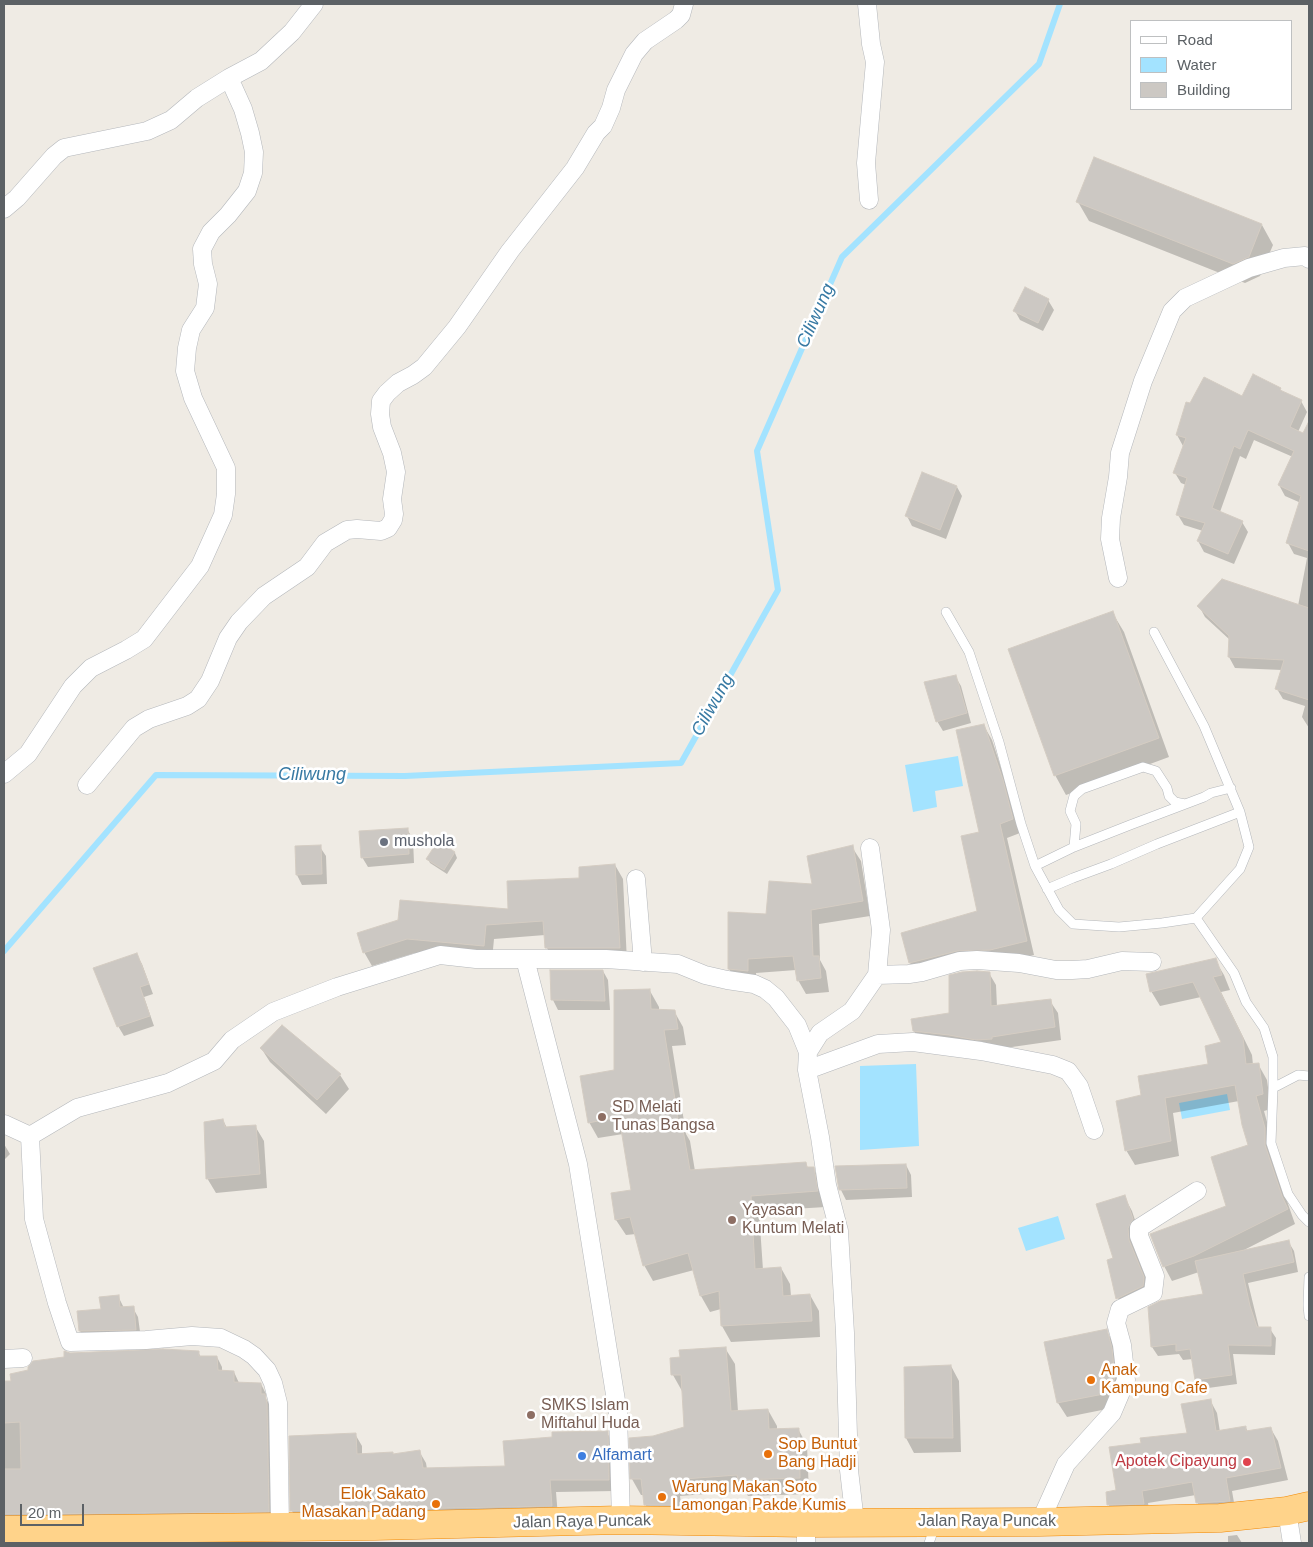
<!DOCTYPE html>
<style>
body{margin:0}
#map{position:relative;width:1313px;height:1547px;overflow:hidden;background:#efebe4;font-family:Arial,sans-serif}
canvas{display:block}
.frame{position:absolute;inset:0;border:5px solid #5c6165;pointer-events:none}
.legend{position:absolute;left:1130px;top:20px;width:162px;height:90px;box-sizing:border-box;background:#fff;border:1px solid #bec0c1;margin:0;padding:6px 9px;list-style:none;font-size:15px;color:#5c6165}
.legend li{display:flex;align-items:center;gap:10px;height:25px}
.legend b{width:25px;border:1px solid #bec0c1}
.scale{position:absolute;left:20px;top:1504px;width:64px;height:22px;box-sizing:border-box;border:2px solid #5c6165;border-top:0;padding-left:6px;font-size:15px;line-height:18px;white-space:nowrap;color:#5c6165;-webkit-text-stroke:4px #fff;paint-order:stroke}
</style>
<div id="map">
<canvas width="1313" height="1547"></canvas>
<div class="frame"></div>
<ul class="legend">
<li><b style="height:6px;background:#fff"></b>Road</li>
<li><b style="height:14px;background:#a3e3ff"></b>Water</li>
<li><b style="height:14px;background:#ccc8c3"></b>Building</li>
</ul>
<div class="scale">20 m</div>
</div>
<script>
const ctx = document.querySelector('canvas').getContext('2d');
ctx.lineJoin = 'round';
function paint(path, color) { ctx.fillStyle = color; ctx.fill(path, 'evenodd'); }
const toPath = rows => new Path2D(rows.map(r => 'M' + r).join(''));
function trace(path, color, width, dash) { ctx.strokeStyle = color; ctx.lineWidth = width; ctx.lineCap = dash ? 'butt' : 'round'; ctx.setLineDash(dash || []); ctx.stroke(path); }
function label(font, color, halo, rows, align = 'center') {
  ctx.font = font + ' Arial,sans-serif'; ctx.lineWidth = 5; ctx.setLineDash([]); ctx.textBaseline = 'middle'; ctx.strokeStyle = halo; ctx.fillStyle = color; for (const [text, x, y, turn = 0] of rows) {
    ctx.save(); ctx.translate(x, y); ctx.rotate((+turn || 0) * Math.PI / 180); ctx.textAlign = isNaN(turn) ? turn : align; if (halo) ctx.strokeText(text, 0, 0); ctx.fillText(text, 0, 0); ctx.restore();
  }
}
paint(toPath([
 [958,756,963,786,935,791,937,807,913,812,905,765],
 [916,1064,919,1146,860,1150,860,1066],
 [1227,1094,1230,1110,1182,1119,1179,1103],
 [1058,1216,1065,1239,1026,1251,1018,1228]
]), '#a3e3ff');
paint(toPath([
 [1078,202,1262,225,1273,245,1260,276,1245,283,1089,221],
 [1025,289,1048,300,1054,310,1043,331,1020,320,1015,311],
 [1280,389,1283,393,1301,401,1307,412,1298,432,1309,438,1309,728,1302,717,1305,706,1283,699,1277,689,1282,670,1235,668,1229,657,1230,640,1205,617,1199,606,1298,606,1307,558,1294,554,1288,543,1301,503,1285,496,1279,485,1293,457,1254,440,1246,459,1240,456,1220,512,1242,522,1248,532,1234,564,1204,552,1198,541,1203,531,1184,525,1178,515,1186,485,1181,483,1175,473,1183,446,1177,435,1191,404,1243,398],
 [957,487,962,496,946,539,912,526,907,516],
 [1112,612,1124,632,1169,757,1066,795,1055,775],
 [955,676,961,686,971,723,943,731,937,721],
 [984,726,992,740,1010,795,1020,833,1007,838,1034,955,998,964,966,964,918,977,910,963,903,934,978,912],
 [407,829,413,839,414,863,368,867,362,857],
 [438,843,455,853,457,858,447,874,430,863,428,859],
 [296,847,320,847,326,856,327,884,302,885,297,875],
 [852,847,861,861,870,916,819,924,820,960,826,971,829,992,806,994,798,980,796,970,756,973,756,985,738,983,729,969,767,916,814,886],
 [615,865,623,879,627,962,555,962,547,948,545,935,494,939,492,960,415,953,372,966,364,952,358,934,509,911],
 [136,954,142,964,153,994,144,997,154,1026,124,1036,118,1026],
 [1215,960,1224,975,1230,990,1221,992,1252,1055,1253,1065,1258,1064,1267,1080,1271,1109,1264,1111,1273,1144,1273,1161,1295,1224,1244,1250,1288,1241,1294,1251,1298,1272,1248,1283,1259,1328,1270,1329,1276,1338,1275,1355,1233,1354,1237,1384,1201,1389,1196,1379,1193,1359,1183,1360,1179,1354,1158,1356,1152,1347,1204,1295,1199,1272,1172,1281,1164,1266,1227,1207,1249,1146,1239,1101,1173,1113,1179,1156,1135,1165,1126,1150,1142,1096,1209,1065,1223,1043,1201,997,1160,1006,1151,991],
 [603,971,608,980,610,1010,558,1010,553,1000],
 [989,973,996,985,997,1007,1050,1001,1058,1013,1061,1040,998,1049,921,1044,914,1031,951,1014],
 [650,991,659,1007,659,1011,674,1011,683,1027,686,1045,672,1046,686,1134,690,1141,695,1171,806,1164,808,1168,813,1168,822,1184,826,1207,759,1211,763,1270,781,1268,790,1284,791,1296,810,1295,819,1311,820,1337,731,1342,722,1326,721,1309,710,1312,701,1296,694,1270,653,1281,644,1265,636,1234,626,1235,616,1220,632,1191,623,1134,598,1138,589,1122,615,1071],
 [261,1048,340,1075,349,1089,326,1114,270,1062],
 [223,1120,227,1128,255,1126,264,1141,267,1188,216,1193,207,1178],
 [4,1144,10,1154,4,1160],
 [906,1165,911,1175,912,1197,846,1200,841,1190,836,1167],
 [1124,1196,1132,1211,1140,1235,1136,1243,1137,1255,1152,1293,1126,1313,1118,1298,1108,1261,1114,1259],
 [118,1296,124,1308,133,1308,138,1317,141,1339,86,1340,80,1331],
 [1106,1331,1115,1345,1119,1364,1117,1407,1067,1417,1058,1403],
 [725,1348,735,1364,738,1412,768,1410,777,1426,777,1430,798,1429,807,1445,809,1494,748,1496,745,1491,680,1496,683,1521,655,1520,645,1504,644,1495,641,1495,632,1479,653,1438,686,1428,683,1391,682,1391,673,1375],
 [198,1352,201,1357,217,1357,222,1367,222,1372,234,1372,239,1383,261,1384,266,1394,266,1399,270,1405,274,1521,4,1525,4,1383,12,1382,29,1371,65,1359,70,1354],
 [951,1366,959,1381,961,1452,914,1453,906,1438],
 [1210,1400,1217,1413,1220,1432,1246,1428,1248,1432,1271,1429,1278,1441,1288,1480,1232,1491,1236,1514,1204,1515,1197,1502,1196,1495,1148,1503,1150,1516,1116,1517,1108,1504,1117,1491,1142,1444,1189,1434],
 [607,1433,614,1444,615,1491,556,1492,558,1517,298,1522,292,1511,355,1434,362,1446,362,1455,394,1456,419,1451,426,1463,427,1469,506,1468],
 [1237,1535,1242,1543,1228,1543,1228,1536]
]), '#0003');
trace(toPath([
 [4,951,156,775,405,776,681,763,778,590,757,451,842,257,1039,64,1060,4]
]), '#a3e3ff', 6);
const building = toPath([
 [1094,157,1262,224,1249,257,1233,264,1076,202,1094,157],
 [1025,287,1049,299,1038,323,1013,311,1025,287],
 [1253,374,1281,388,1280,390,1302,400,1290,427,1303,433,1309,421,1309,551,1286,543,1301,496,1278,485,1294,451,1248,430,1240,449,1234,446,1212,508,1243,521,1228,554,1197,541,1205,523,1176,515,1187,478,1173,473,1186,438,1176,435,1186,402,1190,403,1204,377,1242,396,1253,374],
 [922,472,957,486,940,530,905,516,922,472],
 [1222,579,1309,608,1309,700,1275,689,1284,660,1228,657,1229,636,1197,606,1222,579],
 [1113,611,1159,738,1054,776,1008,649,1113,611],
 [956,675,967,713,936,722,924,682,956,675],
 [984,724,1003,780,1013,819,1000,824,1027,941,990,950,957,951,909,963,901,933,977,911,961,836,979,832,956,730,984,724],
 [408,828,409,854,361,858,359,831,408,828],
 [438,841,455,852,444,870,426,859,438,841],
 [321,845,322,874,296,875,295,846,321,845],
 [853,845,863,901,811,910,813,956,819,956,821,978,797,981,793,956,748,959,748,971,728,969,728,912,766,914,769,881,812,884,807,856,853,845],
 [615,864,620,948,545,948,543,921,486,925,484,946,407,939,363,953,357,933,398,920,400,900,508,909,507,881,579,878,579,867,615,864],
 [137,953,149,984,140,987,150,1016,117,1027,93,968,137,953],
 [1216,958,1222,975,1213,977,1243,1038,1246,1064,1259,1063,1263,1094,1256,1096,1265,1128,1265,1145,1282,1196,1288,1209,1194,1256,1163,1267,1150,1234,1226,1206,1211,1157,1248,1145,1242,1125,1235,1085,1165,1098,1171,1141,1125,1151,1116,1101,1141,1095,1138,1076,1208,1064,1205,1046,1221,1042,1193,982,1150,992,1146,974,1216,958],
 [550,970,603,970,605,1001,551,1000,550,970],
 [977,971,990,972,991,1006,1051,999,1055,1027,992,1037,992,1039,976,1040,949,1035,913,1031,911,1019,949,1013,949,975,962,972,977,971],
 [650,989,651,1009,675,1010,678,1029,664,1030,679,1125,682,1124,690,1170,806,1162,807,1167,814,1167,818,1191,751,1196,755,1269,781,1267,783,1296,810,1294,812,1321,721,1326,719,1291,700,1296,688,1253,643,1266,630,1217,615,1220,611,1193,631,1190,619,1117,588,1123,580,1076,614,1070,614,990,650,989],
 [282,1025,341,1074,317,1100,260,1048,282,1025],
 [223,1119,225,1127,256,1125,260,1174,206,1179,204,1122,223,1119],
 [906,1164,907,1188,839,1190,835,1166,906,1164],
 [1125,1195,1133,1219,1128,1228,1129,1240,1144,1277,1143,1286,1116,1299,1107,1260,1113,1258,1096,1204,1125,1195],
 [1289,1240,1294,1262,1243,1274,1250,1306,1257,1327,1271,1327,1271,1346,1228,1345,1232,1375,1195,1380,1190,1349,1176,1351,1176,1344,1151,1347,1148,1307,1160,1301,1203,1294,1195,1261,1289,1240],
 [119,1295,120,1307,134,1306,136,1330,79,1331,77,1311,101,1309,99,1297,119,1295],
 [1107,1329,1112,1348,1115,1378,1109,1393,1057,1403,1044,1342,1107,1329],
 [726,1347,731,1411,768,1409,769,1429,799,1428,800,1478,738,1480,737,1475,671,1480,675,1505,644,1505,641,1479,630,1479,629,1438,653,1436,684,1427,681,1375,671,1375,670,1358,680,1357,679,1350,726,1347],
 [163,1349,199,1351,199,1356,217,1356,218,1370,234,1371,234,1382,261,1383,261,1394,265,1394,267,1404,269,1512,4,1514,4,1469,21,1469,20,1422,4,1423,4,1381,11,1381,10,1374,28,1370,28,1367,33,1361,64,1357,64,1351,70,1353,163,1349],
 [951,1365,953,1438,905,1438,904,1367,951,1365],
 [1211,1399,1216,1431,1246,1426,1246,1431,1271,1427,1281,1468,1226,1478,1230,1501,1196,1503,1192,1482,1142,1491,1144,1504,1107,1505,1106,1492,1116,1490,1109,1447,1141,1443,1140,1438,1187,1433,1181,1404,1211,1399],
 [608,1431,609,1480,550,1480,552,1506,290,1511,289,1436,356,1433,357,1454,393,1452,393,1454,420,1450,423,1468,505,1466,503,1441,552,1437,552,1432,608,1431]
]);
paint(building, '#ccc8c3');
trace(building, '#d4ccc2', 1);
const lane = toPath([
 [946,612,969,652,999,742,1021,824,1035,866,1059,910,1073,924,1119,927,1162,923,1196,918,1234,973,1246,1002,1264,1028,1273,1057,1273,1088],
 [1154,632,1204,726,1240,812,1249,847,1240,869,1196,918],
 [1074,847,1076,824,1070,811,1074,796,1082,789,1143,767,1156,771,1167,788,1169,796,1175,802,1185,804],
 [1035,866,1074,847,1130,825,1204,797,1211,793,1231,788],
 [1047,889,1073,878,1111,864,1157,844,1240,812],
 [1309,1076,1298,1075,1273,1088,1271,1143,1288,1194,1302,1215,1309,1222],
 [1309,1277,1308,1305,1309,1316],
 [929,1543,935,1526]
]);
const street = toPath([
 [867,4,871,44,875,62,866,163,869,200],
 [4,209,17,198,54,156,64,148,147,131,171,120,197,98,229,78,261,61,292,32,314,4],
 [1118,578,1110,539,1111,518,1118,477,1120,453,1143,381,1172,311,1185,298,1249,268,1284,258,1305,256,1309,259],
 [4,774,28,754,73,686,91,668,126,650,144,639,200,566,223,515,226,494,226,468,193,398,185,371,187,348,191,330,205,308,208,284,203,264,202,249,211,232,228,215,247,191,253,173,254,152,250,133,243,109,229,78],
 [87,785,134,728,149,719,187,706,198,699,210,681,228,638,239,622,264,596,307,567,325,543,347,530,357,529,381,531,388,528,393,520,394,514,392,499,396,472,392,453,382,427,380,414,381,401,387,393,398,383,413,375,424,367,457,327,510,251,575,168,596,133,603,126,611,108,616,90,634,54,645,41,676,20,681,15,684,4],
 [636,879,643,962],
 [877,975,909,974,922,972,960,961,977,960,1019,963,1056,970,1072,970,1088,969,1122,961,1152,962],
 [807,1070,878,1044,913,1042,981,1051,1053,1065,1068,1071,1079,1086,1094,1130],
 [4,1124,30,1136],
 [30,1136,34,1219,57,1303,70,1342,146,1340,192,1336,221,1338,244,1349,254,1356,267,1370,273,1383,278,1403,280,1526],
 [30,1136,77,1108,168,1083,214,1061,232,1040,273,1012,337,987,440,955,476,959,525,959],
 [4,1359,23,1358],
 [1287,1511,1292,1543],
 [621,1520,618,1413,578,1164,525,959,606,959,678,964,705,975,727,980,754,984,765,989,776,998,797,1025,808,1052],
 [855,1522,849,1470,845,1333,839,1231,827,1185,820,1137,807,1070,808,1052,820,1033,852,1011,877,975,881,930,870,848],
 [1040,1522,1066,1464,1112,1413,1126,1380,1122,1345,1116,1323,1120,1309,1153,1293,1155,1276,1139,1236,1139,1228,1197,1191],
 [806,1543,806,1523]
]);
const highway = toPath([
 [4,1530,375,1526,621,1520,806,1523,1040,1522,1220,1518,1287,1511,1309,1506]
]);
trace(lane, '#b4b7bb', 10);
trace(street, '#b4b7bb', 19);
trace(highway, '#f28800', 29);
trace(lane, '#fff', 9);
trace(street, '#fff', 18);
trace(highway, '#ffd38a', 28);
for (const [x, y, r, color] of [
 [384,842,5,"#6b7280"],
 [602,1117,5,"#8d6e63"],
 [732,1220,5,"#8d6e63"],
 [1091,1380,5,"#e8710a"],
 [531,1415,5,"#8d6e63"],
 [768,1454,5,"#e8710a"],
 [582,1456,5,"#3f7fe0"],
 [1247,1462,5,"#e0444e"],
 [662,1497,5,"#e8710a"],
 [436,1504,5,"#e8710a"]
]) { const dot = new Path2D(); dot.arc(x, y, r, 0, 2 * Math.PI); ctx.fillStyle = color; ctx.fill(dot); trace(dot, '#fff', 2); }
label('16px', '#5b616d', '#fff', [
 ["mushola",394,842]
], 'left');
label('16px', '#785e54', '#fff', [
 ["SD Melati",612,1108],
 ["Tunas Bangsa",612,1126],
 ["Yayasan",742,1211],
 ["Kuntum Melati",742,1229],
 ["SMKS Islam",541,1406],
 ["Miftahul Huda",541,1424]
], 'left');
label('16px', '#c56008', '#fff', [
 ["Anak",1101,1371],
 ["Kampung Cafe",1101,1389],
 ["Sop Buntut",778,1445],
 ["Bang Hadji",778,1463],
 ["Warung Makan Soto",672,1488],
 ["Lamongan Pakde Kumis",672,1506],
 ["Elok Sakato",426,1495,"right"],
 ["Masakan Padang",426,1513,"right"]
], 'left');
label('16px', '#366cbe', '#fff', [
 ["Alfamart",592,1456]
], 'left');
label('16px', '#be3a42', '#fff', [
 ["Apotek Cipayung",1237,1462]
], 'right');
label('16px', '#5c6165', '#fff', [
 ["Jalan Raya Puncak",582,1522,-1],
 ["Jalan Raya Puncak",987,1522]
]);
label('italic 18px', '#3779a3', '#fff', [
 ["Ciliwung",816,316,-66],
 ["Ciliwung",713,705,-61],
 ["Ciliwung",312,775]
]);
</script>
